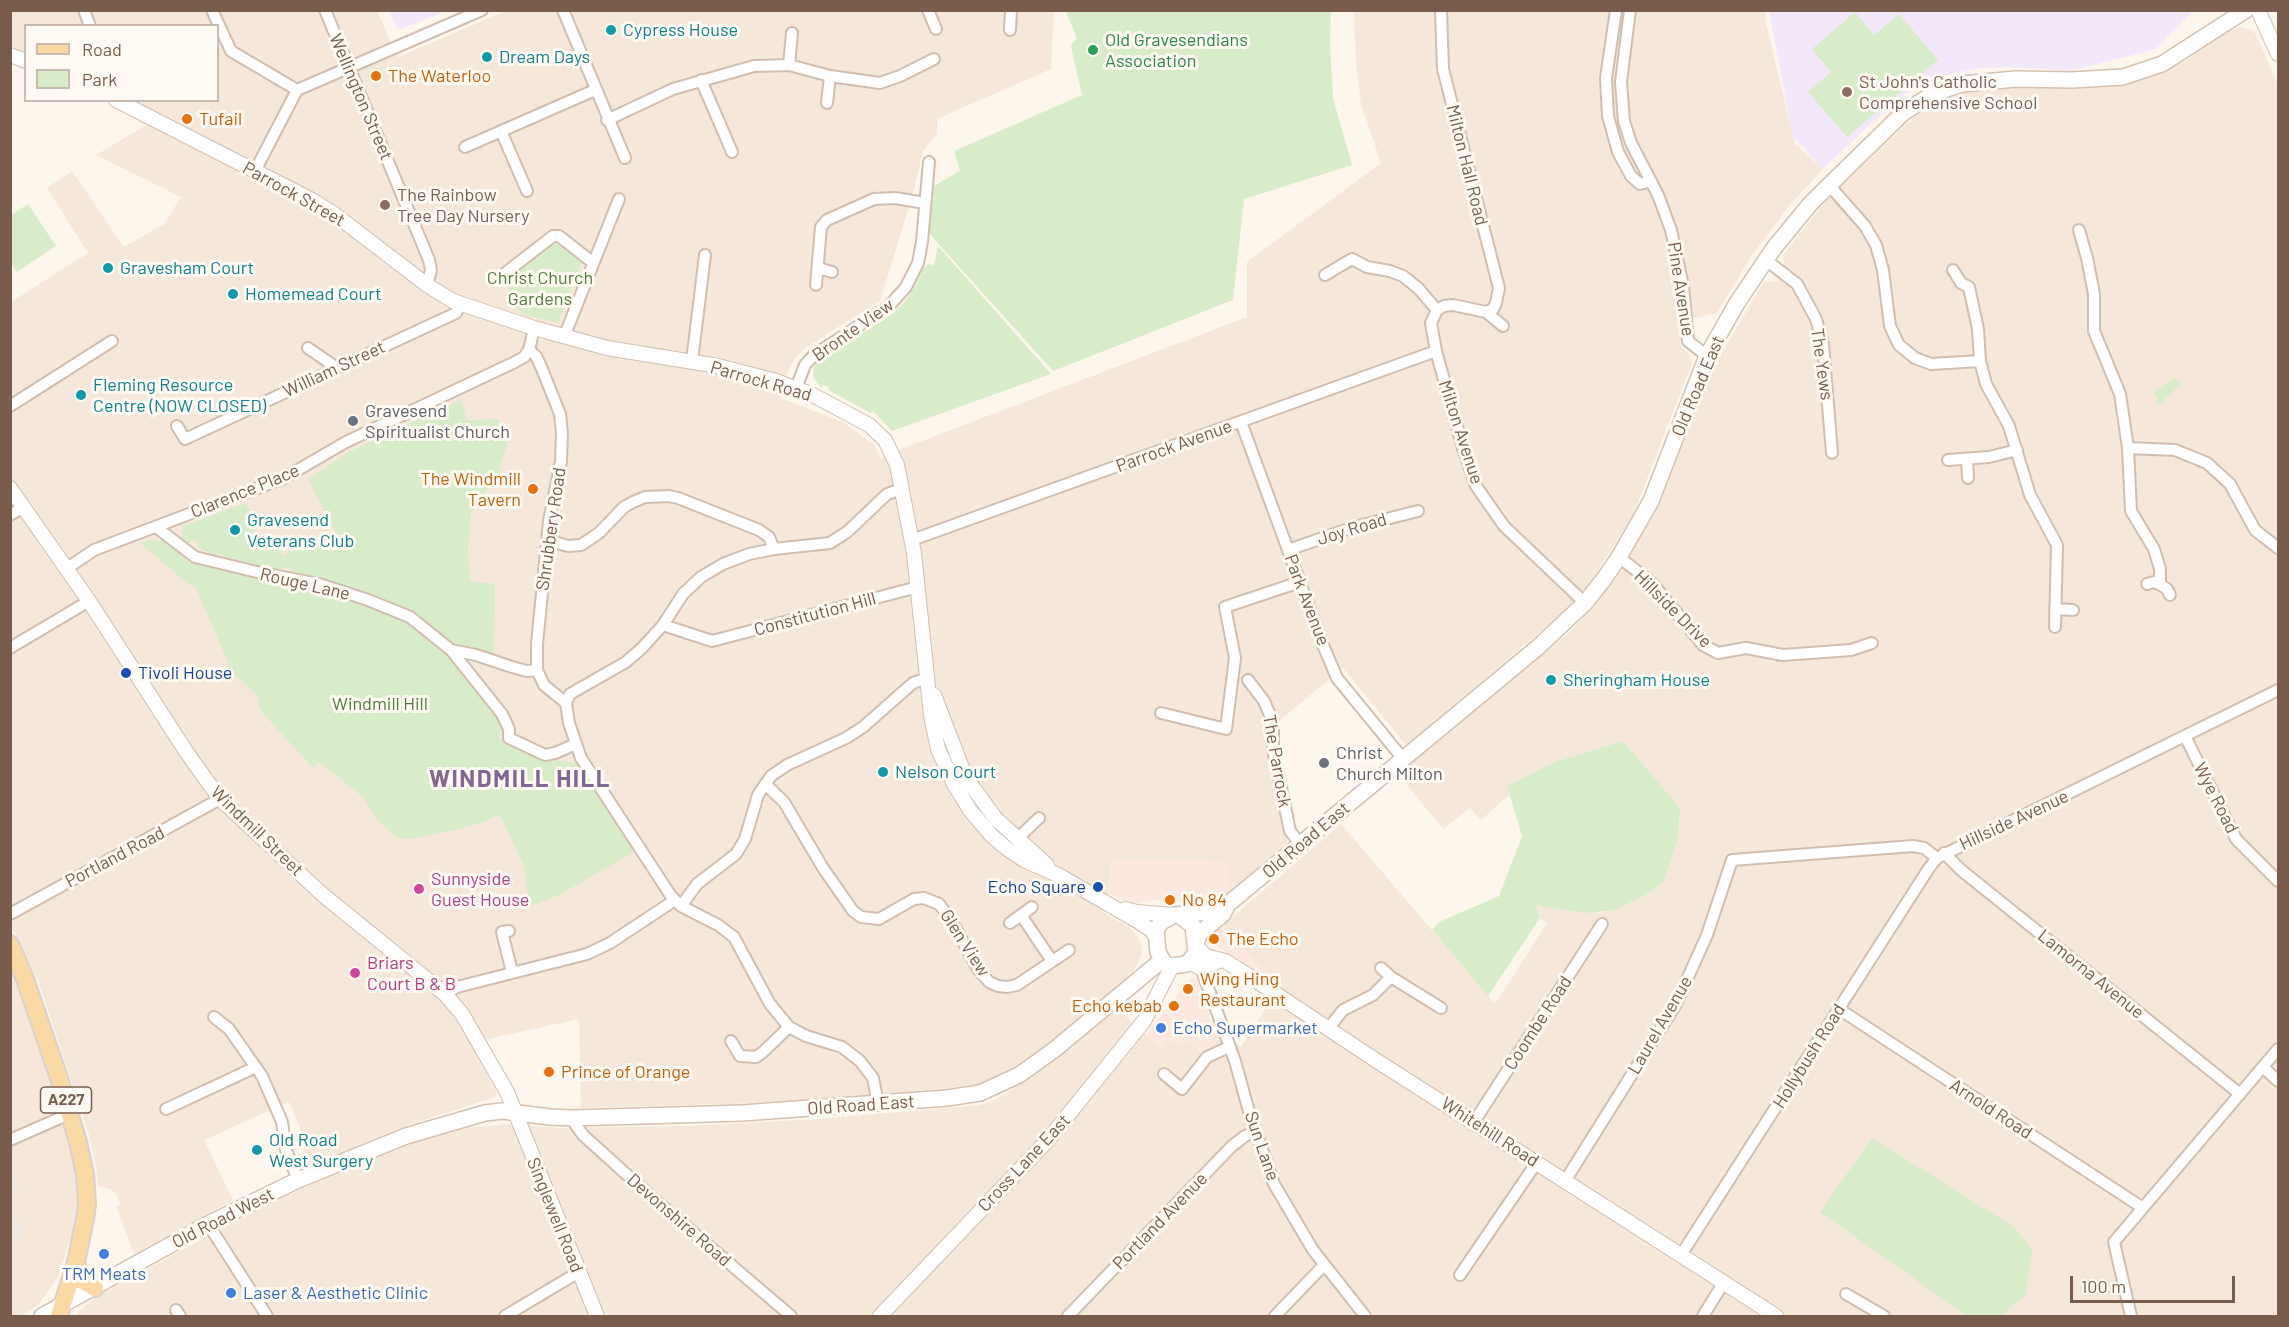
<!DOCTYPE html>
<style>
body{margin:0}
#map{position:relative;width:2289px;height:1327px;overflow:hidden;background:#fdf6ec;font-family:Barlow,sans-serif}
canvas{display:block}
.frame{position:absolute;inset:0;border:12px solid #7a5c4d;pointer-events:none}
.legend{position:absolute;left:24px;top:24px;width:195px;height:78px;box-sizing:border-box;background:#fffaf3;border:2px solid #cabbb1;margin:0;padding:8px 10px;list-style:none;font-size:18px;color:#7a5c4d}
.legend li{display:flex;align-items:center;gap:12px;height:30px}
.legend b{width:30px;border:2px solid #cabbb1}
.scale{position:absolute;left:2070px;top:1276px;width:165px;height:27px;box-sizing:border-box;border:3px solid #7a5c4d;border-top:0;padding-left:8px;font-size:18px;line-height:21px;white-space:nowrap;color:#7a5c4d;-webkit-text-stroke:4px #fffaf3;paint-order:stroke}
</style>
<div id="map">
<canvas width="2289" height="1327"></canvas>
<div class="frame"></div>
<ul class="legend">
<li><b style="height:8px;background:#fbd9a5"></b>Road</li>
<li><b style="height:16px;background:#d8ecc9"></b>Park</li>
</ul>
<div class="scale">100 m</div>
</div>
<script>
const ctx = document.querySelector('canvas').getContext('2d');
ctx.lineJoin = 'round';
function paint(path, color) { ctx.fillStyle = color; ctx.fill(path, 'evenodd'); }
const toPath = rows => new Path2D(rows.map(r => 'M' + r).join(''));
function trace(path, color, width, dash) { ctx.strokeStyle = color; ctx.lineWidth = width; ctx.lineCap = dash ? 'butt' : 'round'; ctx.setLineDash(dash || []); ctx.stroke(path); }
function label(font, color, halo, rows, align = 'center') {
  ctx.font = font + ' Barlow,sans-serif'; ctx.lineWidth = 6; ctx.setLineDash([]); ctx.textBaseline = 'middle'; ctx.strokeStyle = halo; ctx.fillStyle = color; for (const [text, x, y, turn = 0] of rows) {
    ctx.save(); ctx.translate(x, y); ctx.rotate((+turn || 0) * Math.PI / 180); ctx.textAlign = isNaN(turn) ? turn : align; if (halo) ctx.strokeText(text, 0, 0); ctx.fillText(text, 0, 0); ctx.restore();
  }
}
paint(toPath([
 [11,10,377,11,398,57,506,11,1054,11,1051,69,937,119,937,134,923,151,913,194,880,301,808,346,797,356,790,367,780,398,843,422,875,446,880,457,1247,317,1247,262,1381,163,1361,104,1356,64,1354,11,1765,11,1766,23,1795,144,1823,169,1789,206,1751,257,1717,313,1678,322,1681,347,1690,356,1692,363,1633,515,1589,585,1565,611,1406,745,1343,668,1268,730,1274,778,1288,845,1230,894,1111,859,1109,894,1101,911,1130,928,1137,935,1142,947,1141,957,1131,975,1063,1032,1020,1065,1001,1076,974,1085,889,1094,791,1102,581,1108,579,1019,470,1043,497,1092,495,1097,406,1126,310,1166,301,1143,300,1127,289,1102,204,1140,233,1200,134,1254,116,1206,121,1204,116,1194,110,1189,98,1186,97,1173,90,1138,39,983,11,926,11,302,88,253,47,188,72,171,124,247,164,224,181,197,96,155,163,115,131,101,218,100,218,26,26,26,25,53,11,46],
 [2239,27,2254,31,2276,80,2278,93,2278,1316,75,1316,91,1300,250,1213,341,1171,413,1143,467,1128,508,1124,558,1128,686,1126,816,1119,980,1105,997,1099,1011,1090,1118,1009,1160,1048,1168,1039,1186,1040,1204,1054,1217,1039,1241,1047,1279,988,1256,972,1261,967,1239,947,1222,926,1341,824,1495,1004,1547,923,1540,918,1536,906,1596,913,1615,910,1653,891,1664,881,1678,839,1680,815,1623,741,1554,762,1507,786,1509,795,1481,820,1470,808,1443,829,1398,774,1572,630,1613,582,1629,559,1663,492,1706,380,1763,283,1777,281,1784,265,1783,255,1824,203,1922,109,1943,97,1965,91,1994,86,2071,88,2106,87,2151,75,2183,62,2226,33],
 [10,968,20,990,59,1107,62,1126,65,1127,73,1156,77,1182,77,1206,73,1231,58,1277,39,1304,21,1316,10,1316]
]), '#f5e8da');
paint(toPath([
 [1111,859,1228,861,1230,894,1217,901,1202,904,1195,902,1160,900,1135,903,1127,901,1109,894],
 [1222,926,1239,947,1262,968,1256,972,1208,941,1208,938],
 [1194,977,1198,980,1217,1039,1204,1054,1186,1040,1179,1048,1168,1039,1160,1049,1146,1035,1190,979]
]), '#fde8e0');
paint(toPath([
 [11,1169,11,1174,15,1174,18,1188,15,1188,15,1194,12,1194,12,1207,16,1218,20,1220,18,1225,21,1226,21,1234,17,1236,19,1239,11,1243,11,1233,14,1231,11,1221]
]), '#efe9e4');
paint(toPath([
 [389,11,447,11,398,30],
 [1769,11,2193,11,2156,49,2070,71,2015,67,1982,68,1950,74,1920,85,1900,98,1863,131,1823,169,1793,137]
]), '#f3e8fa');
paint(toPath([
 [1066,11,1331,11,1330,43,1333,98,1352,165,1244,199,1233,300,1053,371,926,230,930,188,960,171,954,151,1082,95,1071,47,1073,42,1077,39],
 [1855,12,1874,35,1899,14,1938,60,1847,137,1808,92,1831,72,1812,49],
 [28,204,56,246,17,272,11,263,11,215],
 [556,239,583,259,558,323,525,315,518,310,504,280],
 [938,246,1051,374,892,431,873,411,871,413,828,390,829,387,823,385,822,387,819,386,813,376,814,367,818,361,885,319,902,305,915,287,923,269,928,264,934,265],
 [2174,378,2181,384,2158,406,2156,403,2158,400,2153,393],
 [461,400,467,420,499,419,499,425,509,432,510,437,499,468,502,477,493,481,471,513,468,551,470,581,495,584,494,656,452,644,425,620,394,603,292,572,290,566,278,570,272,569,205,551,197,547,198,542,193,539,189,544,182,538,183,526,246,503,264,552,279,546,283,555,306,547,306,549,339,539,308,479,347,453,399,428,404,428,408,424],
 [149,540,167,541,192,560,331,591,404,619,439,644,484,693,504,726,500,732,499,739,518,745,551,759,577,763,584,773,574,779,581,792,592,786,634,852,559,895,531,906,528,899,524,866,501,817,495,816,484,822,456,830,409,839,398,838,378,820,363,797,319,762,313,768,261,711,258,704,260,699,238,677,236,678,231,669,195,586,189,585,140,543],
 [1623,741,1680,808,1678,839,1664,881,1653,891,1615,910,1589,913,1536,906,1540,918,1488,996,1432,930,1439,922,1499,896,1522,836,1507,786,1554,762],
 [1872,1138,2014,1227,2032,1250,2026,1294,2001,1316,1967,1316,1820,1212]
]), '#d8ecc9');
const minor = toPath([
 [84,10,90,26],
 [212,10,231,51,297,90],
 [325,10,429,260,431,270,427,285],
 [563,10,625,158],
 [928,10,936,29],
 [1441,10,1443,69,1499,288,1496,303,1493,309,1486,312,1453,305,1444,306,1437,310,1431,323,1436,351,1463,448,1476,486,1504,526,1585,603],
 [1616,10,1606,78,1608,116,1618,152,1631,176,1640,184,1651,181],
 [1630,10,1621,82,1624,121,1631,143,1658,195,1671,230,1683,286,1688,341,1707,356],
 [1010,30,1011,10],
 [789,65,792,33],
 [701,80,732,152],
 [827,103,830,76],
 [607,120,673,89,754,66,789,65,830,76,880,83,900,76,934,59],
 [501,131,527,191],
 [465,147,595,90],
 [255,171,297,90,482,10],
 [1828,184,1865,226,1876,245,1883,270,1890,326,1899,345,1915,358,1931,364,1980,361],
 [2079,230,2087,258,2094,294,2094,331,2120,394,2128,448,2131,511,2154,549,2160,569,2160,584],
 [1766,260,1797,284,1816,319,1823,344,1832,453],
 [818,268,832,272],
 [1953,270,1961,283,1969,287,1978,329,1980,361,1986,384,2009,426,2030,495,2057,545,2055,627],
 [504,274,553,236,559,236,592,262],
 [1325,275,1352,259,1367,267,1390,271,1403,276,1418,288,1437,310],
 [816,285,821,227,827,220,874,199,895,198,925,203],
 [1486,312,1503,326],
 [564,337,619,199],
 [308,348,337,368],
 [529,350,536,356,542,369,560,414,562,433,561,461,549,521,537,644,537,670,544,685,566,703],
 [692,361,705,255],
 [796,388,805,365,814,355,889,306,906,287,918,263,922,242,929,162],
 [10,406,112,341],
 [1241,422,1323,645,1337,678,1404,760],
 [177,426,185,439,456,313,460,304],
 [2128,448,2175,450,2207,463,2230,484,2255,530,2278,548],
 [1967,459,1968,478],
 [1948,460,1989,457,2017,450],
 [10,515,24,507],
 [156,527,195,557,257,572,319,584,368,600,410,617,451,650,502,714,509,729,509,738,545,755,555,753,576,744],
 [547,540,568,546,581,545,599,533,624,507,633,502,645,497,669,496,678,498,759,530,769,537,774,549],
 [912,540,1436,351],
 [1288,550,1351,528,1418,511],
 [1619,557,1652,583,1703,645,1718,653,1746,648,1783,655,1851,650,1872,643],
 [66,569,94,550,284,478,346,442,515,362,524,357,529,350,534,328],
 [2147,584,2154,582,2161,585,2167,589,2170,595],
 [2055,609,2073,610],
 [663,625,712,641,918,587],
 [10,648,89,601],
 [451,650,476,655,512,667,527,671,537,670],
 [1248,680,1264,701,1270,715,1273,731,1273,749,1290,831,1301,845],
 [1161,713,1226,729,1235,658,1225,607,1300,582],
 [2185,736,2236,839,2278,881],
 [765,784,784,802,823,868,853,911,861,917,879,919,914,899,924,898,939,904,950,918,978,969,989,982,998,986,1007,987,1017,985,1069,950],
 [1017,839,1039,818],
 [1944,853,1961,870,2240,1094],
 [681,906,697,884,736,854,745,839,758,795,771,776,787,765,846,738,863,727,913,683,928,678],
 [10,914,220,799],
 [1021,915,1052,961],
 [1010,923,1032,907],
 [509,931,502,932,512,972],
 [1201,968,1235,1061,1248,1108,1274,1184,1313,1250,1365,1316],
 [1381,968,1391,977,1441,1008],
 [445,994,457,987,587,954,610,943,675,900],
 [1839,1009,2143,1208],
 [214,1017,229,1029,262,1076,282,1122,286,1150,298,1180],
 [1328,1029,1343,1010,1373,995,1391,977],
 [731,1041,740,1056,756,1057,763,1052,789,1027],
 [2263,1067,2278,1081],
 [1164,1074,1182,1089,1207,1057,1229,1047],
 [878,1104,873,1078,860,1061,842,1047,806,1036,789,1027,770,1004,734,937,718,925,681,906,671,896,581,758,569,723,566,703,570,694,626,662,642,648,663,625,683,594,701,577,723,564,749,554,774,549,830,543,847,532,887,494,902,489],
 [166,1109,256,1067],
 [573,1118,575,1124,583,1135,647,1193,791,1316],
 [1474,1122,1602,924],
 [10,1140,69,1114],
 [1565,1181,1676,1004,1707,935,1732,860,1913,846,1924,848,1937,858,2278,690],
 [208,1224,267,1316],
 [1681,1255,1929,868,1937,858],
 [1460,1275,1537,1162],
 [1846,1294,1884,1316],
 [176,1310,180,1316],
 [505,1316,579,1272],
 [1068,1316,1232,1146,1245,1136,1256,1131],
 [1275,1316,1324,1265],
 [1703,1316,1724,1282],
 [2131,1316,2114,1242,2278,1049]
]);
const tertiary = toPath([
 [2258,10,2278,54],
 [10,55,26,61],
 [116,100,310,199,333,213,427,285,453,301,534,328,607,348,718,366,776,381,811,394,869,425,885,440,897,465,914,553,931,715,938,749,954,784,970,810,991,835,1006,848,1024,860,1060,876,1139,922,1151,930,1156,937],
 [10,488,89,601,187,753,220,799,323,895,445,994,462,1014,507,1092,597,1316],
 [934,695,966,778,996,819,1047,865],
 [1125,909,1137,912,1174,915],
 [1196,946,1206,956,1225,961,1246,974,1377,1061,1776,1316],
 [1190,962,1200,968,1219,961],
 [880,1316,1047,1141,1144,1021,1172,966]
]);
const secondary = toPath([
 [1179,915,1193,926,1196,953,1187,964,1171,966,1164,963,1158,952,1156,931,1160,923,1174,915,1210,912,1227,905,1537,648,1585,603,1604,579,1619,557,1651,501,1707,356,1737,303,1774,248,1811,203,1903,113,1934,93,1962,84,2016,79,2072,80,2123,77,2162,64,2246,10],
 [1196,943,1200,933,1223,914,1226,908],
 [42,1316,208,1224,298,1180,406,1136,485,1113,502,1111,550,1117,573,1118,742,1113,947,1098,980,1093,1019,1075,1054,1050,1162,960]
]);
const primary = toPath([
 [10,944,25,979,59,1078,78,1142,85,1174,87,1204,85,1219,76,1262,59,1316],
 [76,1262,81,1280,95,1288]
]);
trace(minor, '#d1beb0', 14);
trace(tertiary, '#d1beb0', 16);
trace(secondary, '#d6c0b0', 18);
trace(primary, '#dad1cd', 20);
trace(minor, '#fff', 10);
trace(tertiary, '#fff', 14);
trace(secondary, '#fff', 15);
trace(primary, '#fbd9a5', 16);
for (const [x, y, r, color] of [
 [611,30,6,"#0f9aa8"],
 [1093,50,6,"#2e9e5b"],
 [487,57,6,"#0f9aa8"],
 [376,76,6,"#e8710a"],
 [1847,92,6,"#8d6e63"],
 [187,119,6,"#e8710a"],
 [385,205,6,"#8d6e63"],
 [108,268,6,"#0f9aa8"],
 [233,294,6,"#0f9aa8"],
 [81,395,6,"#0f9aa8"],
 [353,421,6,"#6b7280"],
 [533,489,6,"#e8710a"],
 [235,530,6,"#0f9aa8"],
 [126,673,6,"#1a4fb4"],
 [1551,680,6,"#0f9aa8"],
 [1324,763,6,"#6b7280"],
 [883,772,6,"#0f9aa8"],
 [1098,887,6,"#1a4fb4"],
 [419,889,6,"#d1479c"],
 [1170,900,6,"#e8710a"],
 [1214,939,6,"#e8710a"],
 [355,973,6,"#d1479c"],
 [1188,989,6,"#e8710a"],
 [1174,1006,6,"#e8710a"],
 [1161,1028,6,"#3f7fe0"],
 [549,1072,6,"#e8710a"],
 [257,1150,6,"#0f9aa8"],
 [104,1254,6,"#3f7fe0"],
 [231,1293,6,"#3f7fe0"]
]) { const dot = new Path2D(); dot.arc(x, y, r, 0, 2 * Math.PI); ctx.fillStyle = color; ctx.fill(dot); trace(dot, '#fffaf3', 2); }
for (const [x, y, w] of [
 [66,1100,51]
]) { const box = new Path2D(); box.roundRect(x - w / 2, y - 13, w, 26, 4.5); ctx.fillStyle = '#fffaf3'; ctx.fill(box); trace(box, '#7a5c4d', 1.5); }
label('bold 16px', '#7a5c4d', null, [
 ["A227",66,1100]
]);
label('18px', '#0d838f', '#fffaf3', [
 ["Cypress House",623,30],
 ["Dream Days",499,57],
 ["Gravesham Court",120,268],
 ["Homemead Court",245,294],
 ["Fleming Resource",93,385],
 ["Centre (NOW CLOSED)",93,406],
 ["Gravesend",247,520],
 ["Veterans Club",247,541],
 ["Sheringham House",1563,680],
 ["Nelson Court",895,772],
 ["Old Road",269,1140],
 ["West Surgery",269,1161]
], 'left');
label('18px', '#27864d', '#fffaf3', [
 ["Old Gravesendians",1105,40],
 ["Association",1105,61]
], 'left');
label('18px', '#c56008', '#fffaf3', [
 ["The Waterloo",388,76],
 ["Tufail",199,119],
 ["The Windmill",521,479,"right"],
 ["Tavern",521,500,"right"],
 ["No 84",1182,900],
 ["The Echo",1226,939],
 ["Wing Hing",1200,979],
 ["Restaurant",1200,1000],
 ["Echo kebab",1162,1006,"right"],
 ["Prince of Orange",561,1072]
], 'left');
label('18px', '#785e54', '#fffaf3', [
 ["St John's Catholic",1859,82],
 ["Comprehensive School",1859,103],
 ["The Rainbow",397,195],
 ["Tree Day Nursery",397,216]
], 'left');
label('18px', '#7a5c4d', '#fffaf3', [
 ["Wellington Street",361,97,67],
 ["Milton Hall Road",1467,165,76],
 ["Parrock Street",294,194,29],
 ["Pine Avenue",1681,289,81],
 ["Bronte View",853,330,-35],
 ["The Yews",1822,364,82],
 ["William Street",334,369,-25],
 ["Parrock Road",761,381,16],
 ["Old Road East",1698,386,-67],
 ["Milton Avenue",1461,432,72],
 ["Parrock Avenue",1174,446,-20],
 ["Clarence Place",245,491,-22],
 ["Shrubbery Road",551,529,-82],
 ["Joy Road",1352,529,-17],
 ["Rouge Lane",305,584,13],
 ["Park Avenue",1307,600,69],
 ["Hillside Drive",1673,609,45],
 ["Constitution Hill",815,614,-15],
 ["The Parrock",1277,761,80],
 ["Wye Road",2216,798,63],
 ["Hillside Avenue",2014,820,-25],
 ["Windmill Street",257,831,44],
 ["Old Road East",1306,840,-40],
 ["Portland Road",115,857,-28],
 ["Glen View",965,943,57],
 ["Lamorna Avenue",2091,974,39],
 ["Coombe Road",1538,1023,-57],
 ["Laurel Avenue",1660,1025,-60],
 ["Hollybush Road",1809,1056,-58],
 ["Old Road East",861,1105,-4],
 ["Arnold Road",1991,1109,33],
 ["Whitehill Road",1490,1132,33],
 ["Sun Lane",1262,1146,71],
 ["Cross Lane East",1024,1163,-47],
 ["Singlewell Road",555,1215,68],
 ["Old Road West",223,1218,-27],
 ["Devonshire Road",679,1220,41],
 ["Portland Avenue",1160,1221,-46]
]);
label('18px', '#537a41', '#fffaf3', [
 ["Christ Church",540,278],
 ["Gardens",540,299],
 ["Windmill Hill",380,704]
]);
label('18px', '#5b616d', '#fffaf3', [
 ["Gravesend",365,411],
 ["Spiritualist Church",365,432],
 ["Christ",1336,753],
 ["Church Milton",1336,774]
], 'left');
label('18px', '#164399', '#fffaf3', [
 ["Tivoli House",138,673],
 ["Echo Square",1086,887,"right"]
], 'left');
label('18px', '#b23c85', '#fffaf3', [
 ["Sunnyside",431,879],
 ["Guest House",431,900],
 ["Briars",367,963],
 ["Court B & B",367,984]
], 'left');
label('18px', '#366cbe', '#fffaf3', [
 ["Echo Supermarket",1173,1028],
 ["TRM Meats",104,1274,"center"],
 ["Laser & Aesthetic Clinic",243,1293]
], 'left');
ctx.letterSpacing = '1.5px';
label('bold 24px', '#846695', '#fffaf3', [
 ["WINDMILL HILL",520,779]
]);
ctx.letterSpacing = '0px';
</script>
